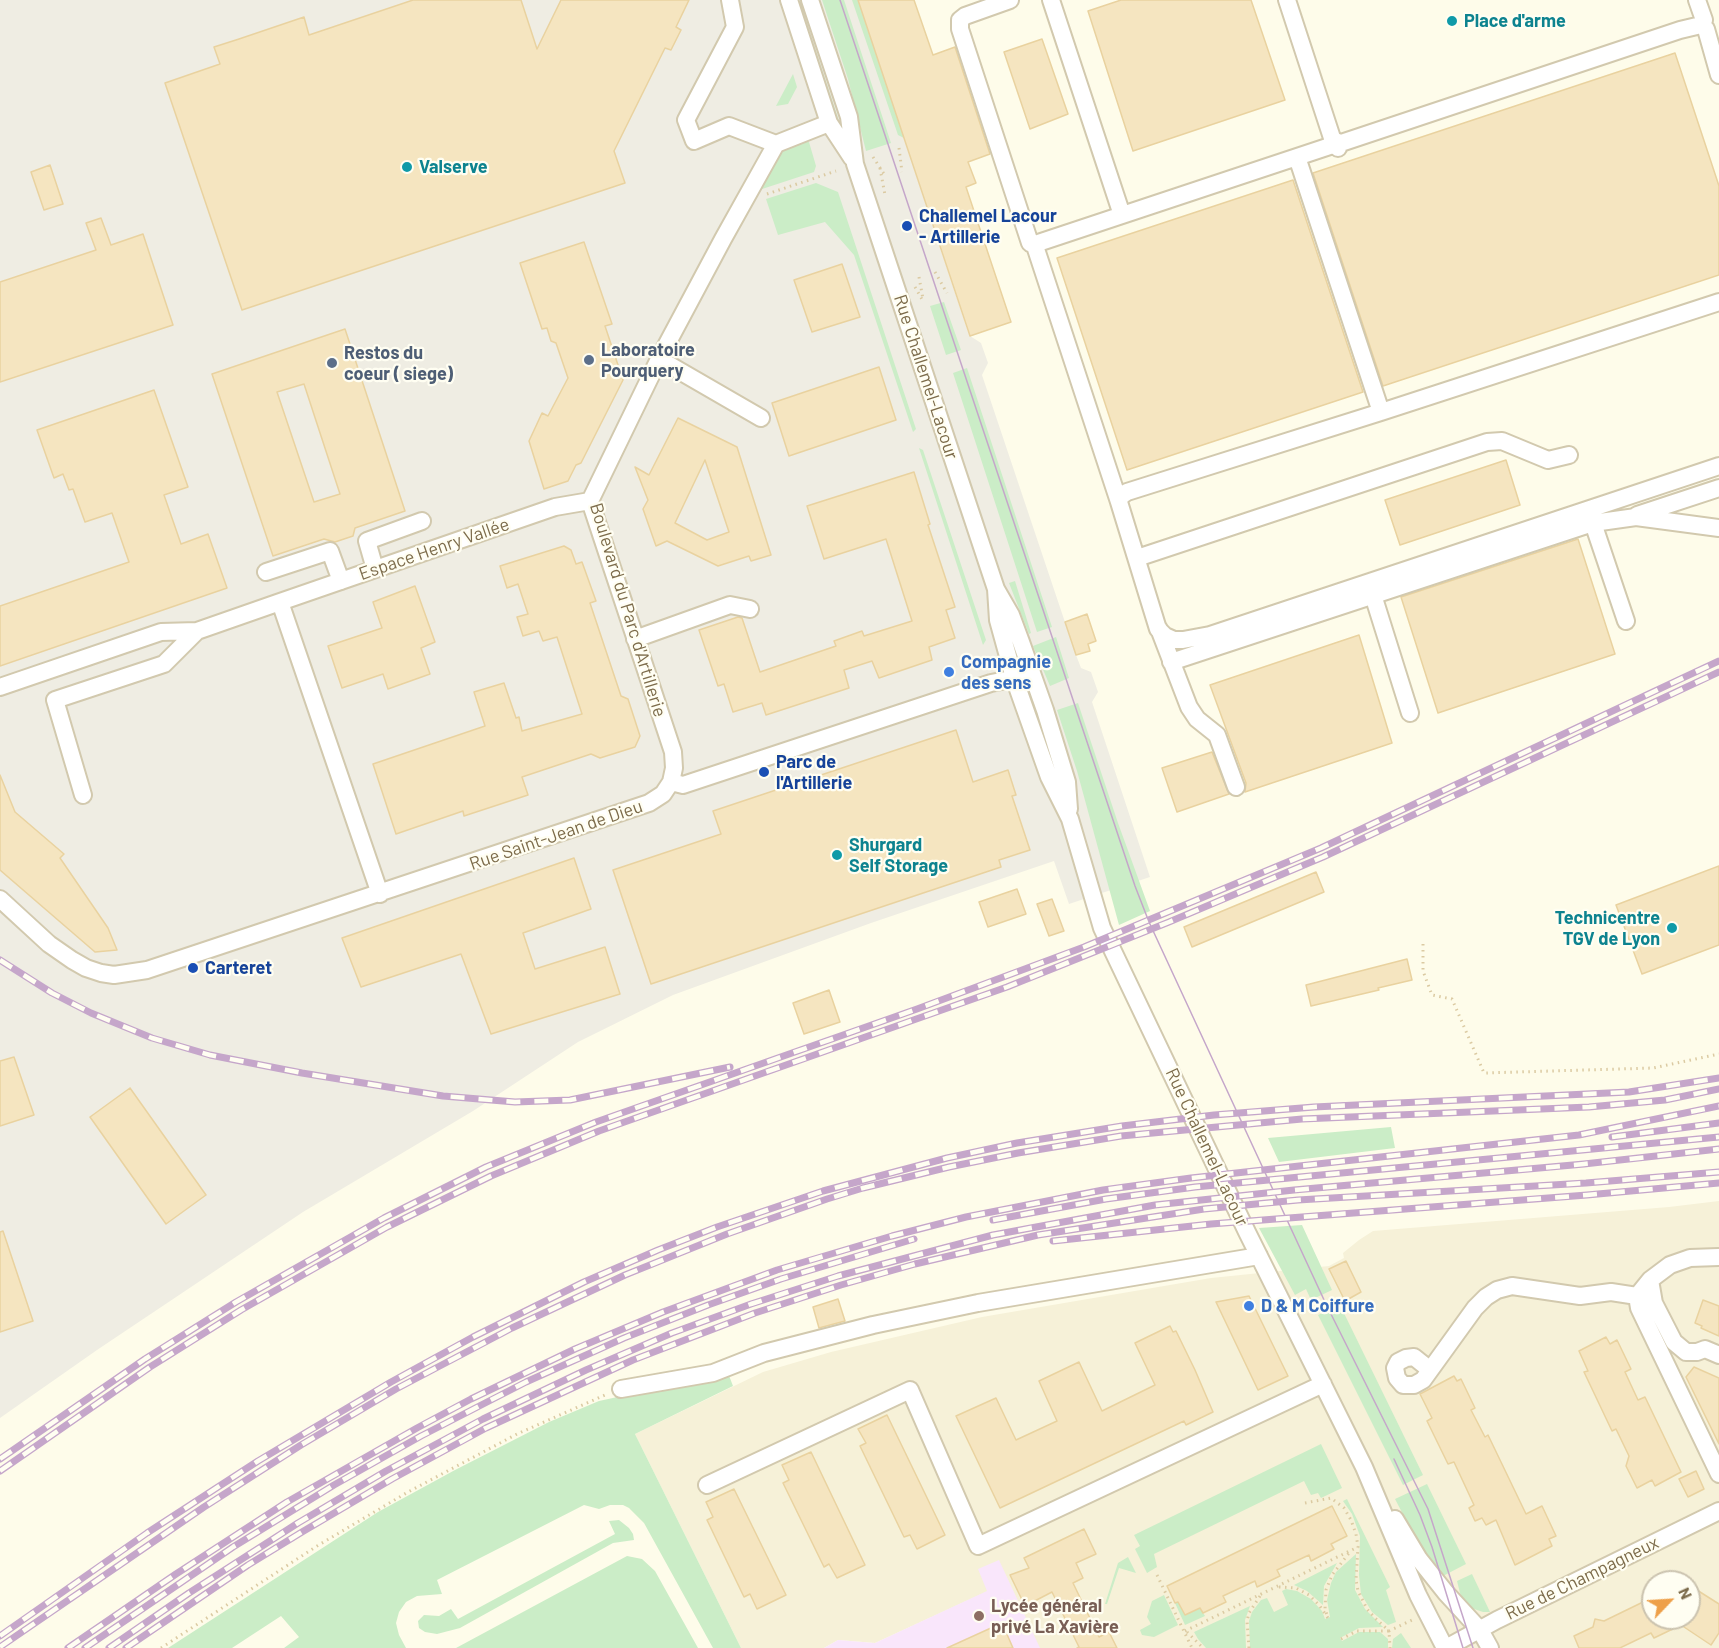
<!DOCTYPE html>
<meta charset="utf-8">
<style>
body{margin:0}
#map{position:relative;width:1719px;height:1648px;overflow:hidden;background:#fefcea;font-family:Barlow,sans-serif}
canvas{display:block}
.north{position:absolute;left:1641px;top:1570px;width:60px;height:60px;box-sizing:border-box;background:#fffef2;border:2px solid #cbc3af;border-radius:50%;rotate:65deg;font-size:16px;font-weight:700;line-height:24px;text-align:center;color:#7c6b4a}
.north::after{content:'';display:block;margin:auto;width:21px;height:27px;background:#eea049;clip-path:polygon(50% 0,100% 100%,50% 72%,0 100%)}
</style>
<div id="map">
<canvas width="1719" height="1648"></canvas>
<div class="north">N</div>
</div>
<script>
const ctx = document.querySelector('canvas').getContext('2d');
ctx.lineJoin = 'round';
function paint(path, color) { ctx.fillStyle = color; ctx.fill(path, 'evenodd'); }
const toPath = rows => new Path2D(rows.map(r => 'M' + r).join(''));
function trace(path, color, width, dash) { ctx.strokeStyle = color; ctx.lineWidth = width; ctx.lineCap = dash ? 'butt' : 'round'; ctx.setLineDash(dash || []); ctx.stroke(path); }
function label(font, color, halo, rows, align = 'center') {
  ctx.font = font + ' Barlow,sans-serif'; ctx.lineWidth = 4.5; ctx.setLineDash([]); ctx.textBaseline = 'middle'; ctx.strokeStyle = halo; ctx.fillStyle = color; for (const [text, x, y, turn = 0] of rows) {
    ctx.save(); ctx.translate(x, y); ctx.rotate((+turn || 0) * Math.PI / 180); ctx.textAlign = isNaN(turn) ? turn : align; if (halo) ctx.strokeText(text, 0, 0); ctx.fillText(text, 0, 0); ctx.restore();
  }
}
paint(toPath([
 [1719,1201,1719,1648,1039,1648,988,1591,875,1643,838,1640,824,1648,741,1648,635,1434,763,1372,831,1352,982,1317,1211,1278,1329,1266,1344,1258,1343,1253,1359,1240,1373,1231,1669,1207],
 [1653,1582,1689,1582,1689,1618,1653,1618]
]), '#f6f1d8');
paint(toPath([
 [0,0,858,0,968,332,970,336,981,343,988,363,982,375,1076,655,1081,668,1091,672,1098,692,1092,702,1150,877,1069,904,1054,861,871,923,673,995,578,1042,473,1111,303,1212,97,1350,0,1418]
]), '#efede3');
paint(toPath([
 [999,1560,1040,1648,824,1648,838,1640,875,1643,987,1591,978,1569]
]), '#f9e6fb');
paint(toPath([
 [795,0,799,0,843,133,838,125],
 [822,0,844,0,891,143,866,151,848,79],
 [852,0,858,0,904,138,898,135],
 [793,74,797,87,788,104,776,106],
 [803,142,809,142,816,166,814,172,756,191,781,150],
 [816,183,838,192,916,429,913,432,854,255,825,222,778,235,766,199],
 [944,302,961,350,946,355,930,306],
 [967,368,1052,627,1037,632,953,373],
 [919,448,923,450,986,640,983,645],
 [1015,581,1031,633,1029,634,1009,583],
 [1056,637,1069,678,1050,686,1033,646],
 [1078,703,1118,823,1150,911,1119,925,1077,771,1057,710],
 [1391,1127,1395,1148,1279,1162,1268,1138],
 [1302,1225,1332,1290,1311,1300,1306,1289,1295,1295,1259,1228],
 [1340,1305,1423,1475,1403,1485,1318,1315],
 [728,1373,733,1386,635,1434,741,1648,713,1648,644,1523,629,1508,623,1505,610,1505,599,1509,584,1505,437,1580,442,1594,417,1596,406,1602,399,1612,396,1623,399,1635,406,1648,284,1648,299,1637,281,1616,232,1648,168,1648,378,1512,455,1470,549,1422,599,1401],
 [1321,1444,1342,1488,1321,1498,1318,1493,1311,1495,1304,1481,1154,1554,1157,1567,1147,1573,1135,1549,1140,1546,1134,1535],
 [1427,1484,1466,1564,1443,1576,1416,1539,1395,1499],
 [1347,1499,1390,1587,1386,1590,1396,1622,1388,1625,1372,1612,1361,1594,1359,1575,1360,1536,1352,1514,1343,1501],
 [619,1520,629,1528,633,1534,634,1540,613,1543,460,1628,437,1634,425,1632,419,1628,418,1621,424,1615,439,1616,451,1609,458,1619,615,1534,609,1521],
 [1356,1554,1355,1590,1365,1609,1383,1627,1359,1628,1340,1638,1342,1641,1359,1632,1380,1632,1388,1639,1388,1648,1250,1648,1249,1621,1252,1612,1261,1600,1267,1598,1274,1612,1288,1605,1282,1591,1286,1589,1297,1591,1311,1599,1322,1611,1325,1619,1330,1617,1327,1600,1331,1583,1336,1572],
 [627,1556,642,1559,655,1571,698,1648,456,1648],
 [1128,1557,1136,1573,1119,1568,1107,1604,1105,1604,1118,1563],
 [1337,1563,1324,1586,1323,1605,1307,1591,1294,1585],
 [1472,1574,1490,1612,1483,1612,1471,1608,1461,1597,1457,1581],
 [1164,1595,1178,1625,1154,1637,1142,1635,1140,1630,1151,1624,1147,1617,1152,1601],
 [1178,1602,1185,1615,1200,1608,1205,1616,1185,1625,1175,1603],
 [1250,1606,1245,1620,1246,1648,1206,1648,1198,1639,1194,1632],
 [1401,1633,1411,1648,1392,1648,1393,1639]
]), '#cbedc7');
const building = toPath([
 [413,0,521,0,537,49,561,0,689,0,676,27,681,30,671,50,665,48,614,151,625,183,242,310,165,83,220,64,214,47,239,39,304,17,309,35,413,0],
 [858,0,914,0,933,55,955,47,990,154,968,162,976,183,966,187,1011,322,970,336,858,0],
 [1121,0,1251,0,1285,100,1133,151,1088,11,1121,0],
 [1042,39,1068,114,1030,129,1004,52,1042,39],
 [1675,53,1719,186,1719,275,1383,386,1313,173,1675,53],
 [50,165,63,204,44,210,31,172,50,165],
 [1293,180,1363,392,1127,470,1057,258,1293,180],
 [101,218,111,245,143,234,173,325,0,382,0,282,96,250,86,223,101,218],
 [584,242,612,324,605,326,623,380,581,463,576,465,568,481,544,489,529,441,542,413,548,416,568,378,556,343,551,341,547,328,542,329,520,263,584,242],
 [842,264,860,317,812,332,794,280,842,264],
 [345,329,405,511,355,528,353,536,335,542,324,539,273,556,212,374,345,329],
 [304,384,340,494,314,502,277,392,304,384],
 [879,367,896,420,789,456,772,403,879,367],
 [154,390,188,487,164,495,181,544,208,534,227,588,0,666,0,606,129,562,112,513,85,522,73,489,69,490,63,474,54,478,37,430,154,390],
 [678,418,737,447,771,555,751,561,749,556,718,566,667,541,656,546,643,509,648,500,635,467,649,475,678,418],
 [705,460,729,532,707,540,675,523,705,460],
 [1506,460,1520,505,1400,545,1385,500,1506,460],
 [914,472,930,524,928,525,955,607,946,610,955,638,929,647,932,660,879,678,872,661,844,670,849,688,766,715,762,703,733,712,724,684,718,686,699,630,738,617,742,618,760,672,836,646,834,641,862,631,864,636,912,621,886,539,824,559,807,506,914,472],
 [1578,539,1615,654,1438,713,1401,597,1578,539],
 [564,546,571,550,576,564,582,562,596,601,590,603,621,696,628,699,640,736,635,747,600,758,591,754,522,777,528,795,464,816,463,811,396,834,373,764,485,726,474,692,504,683,516,718,519,717,522,731,582,714,557,637,543,641,539,631,523,636,517,617,528,614,518,584,507,588,500,566,564,546],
 [415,586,435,642,421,648,430,674,388,689,383,674,342,688,328,646,382,628,373,602,415,586],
 [1087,614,1096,641,1088,644,1090,651,1076,655,1065,622,1087,614],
 [1359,635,1392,743,1245,792,1246,783,1210,685,1359,635],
 [956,730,973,782,1008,770,1016,795,1012,796,1030,850,999,860,1001,867,651,984,613,870,721,834,713,811,956,730],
 [1212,752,1229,794,1177,812,1162,768,1212,752],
 [0,775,15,812,64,854,60,858,108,928,117,950,95,952,0,870,0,775],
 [574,858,591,909,523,933,535,969,605,947,620,994,491,1034,461,954,361,987,342,938,574,858],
 [1719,866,1719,945,1642,974,1616,905,1719,866],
 [1316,872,1324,892,1192,947,1184,927,1316,872],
 [1017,889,1026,914,988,927,979,902,1017,889],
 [1052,899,1064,931,1049,936,1037,904,1052,899],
 [1407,959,1412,980,1378,988,1379,990,1311,1006,1306,985,1407,959],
 [829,990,840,1022,804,1034,793,1003,829,990],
 [14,1057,34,1115,0,1126,0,1061,14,1057],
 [130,1088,206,1195,166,1224,90,1117,130,1088],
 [3,1231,33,1321,0,1332,0,1232,3,1231],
 [1346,1261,1361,1292,1345,1301,1329,1269,1346,1261],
 [1249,1296,1288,1376,1258,1390,1216,1302,1249,1296],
 [838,1299,845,1321,819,1328,813,1307,838,1299],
 [1703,1300,1719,1306,1719,1336,1701,1328,1702,1326,1695,1323,1703,1300],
 [1170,1326,1173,1332,1176,1331,1195,1370,1213,1412,1186,1425,1184,1421,1000,1508,956,1416,996,1398,1016,1440,1057,1421,1039,1381,1079,1362,1102,1411,1155,1385,1135,1343,1170,1326],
 [1606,1337,1610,1344,1617,1340,1631,1369,1625,1372,1631,1385,1638,1400,1645,1397,1681,1472,1655,1486,1652,1480,1637,1488,1626,1466,1629,1456,1616,1429,1612,1431,1584,1372,1588,1371,1579,1351,1606,1337],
 [1694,1367,1719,1378,1719,1444,1686,1377,1694,1367],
 [1454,1376,1457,1381,1461,1379,1475,1408,1471,1410,1485,1437,1488,1435,1526,1514,1542,1506,1556,1536,1549,1539,1552,1546,1515,1565,1496,1520,1486,1525,1482,1518,1475,1521,1469,1508,1474,1505,1454,1462,1448,1464,1427,1421,1432,1418,1420,1394,1454,1376],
 [887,1415,945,1535,917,1549,910,1535,904,1537,860,1446,866,1443,858,1429,887,1415],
 [811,1452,865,1565,837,1578,829,1564,824,1567,783,1483,789,1480,782,1465,811,1452],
 [1696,1471,1704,1489,1688,1497,1679,1479,1696,1471],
 [734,1489,786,1595,757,1609,750,1594,744,1597,707,1520,713,1517,706,1502,734,1489],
 [1332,1506,1347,1536,1331,1544,1334,1549,1311,1561,1309,1555,1277,1570,1280,1576,1257,1587,1255,1581,1223,1596,1226,1602,1203,1613,1200,1608,1185,1615,1178,1602,1175,1603,1167,1586,1332,1506],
 [1084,1529,1096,1554,1076,1563,1083,1578,1073,1583,1099,1637,1109,1632,1117,1648,1077,1648,1079,1647,1052,1592,1025,1606,1010,1575,1029,1568,1024,1558,1084,1529],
 [1653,1581,1653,1618,1689,1618,1689,1585,1719,1604,1719,1633,1711,1645,1681,1625,1654,1638,1651,1633,1620,1648,1579,1648,1574,1636,1593,1627,1595,1619,1604,1621,1641,1603,1653,1581],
 [1002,1623,1013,1648,947,1648,1002,1623]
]);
paint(building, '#f5e5c0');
trace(building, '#e9d29f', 1.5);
const minor = toPath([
 [730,0,735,27,686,120,694,141,729,126,776,144],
 [789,0,829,123,852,158],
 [810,0,849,117,855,164,996,589,1011,615,1021,642,1045,710,1067,782,1069,809],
 [1010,0,965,16,960,20,960,29,1030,243],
 [1051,0,1122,215],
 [1287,0,1333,141],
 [1697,0,1704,20],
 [1706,29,1719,75],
 [1338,144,1680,30,1701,25],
 [1297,157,1381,412],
 [1035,244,1330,146,1332,141,1338,142,1338,148],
 [1035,246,1119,502],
 [1719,302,1381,412,1127,492,1121,496,1119,502,1158,629,1165,636,1174,640,1183,640,1210,635,1719,466],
 [659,359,761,418],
 [1637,515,1719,488],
 [1593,523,1626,621],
 [1137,558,1487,442,1502,441,1548,460,1569,455],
 [375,569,367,541,422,521],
 [266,572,330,551,341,581],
 [996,589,998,620,1014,678,1049,777,1070,819,1102,928,1247,1232,1364,1467,1418,1595,1445,1648],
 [1373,595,1410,713],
 [1159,629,1189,707,1197,719,1217,735,1236,787],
 [635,639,730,605,750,609],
 [1171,662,1593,523,1636,517,1719,528],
 [0,687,161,632,197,631,280,602],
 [671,782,674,768,673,752,590,501,659,359,723,239,776,144,829,123],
 [83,795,55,700,164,664,197,631],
 [380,894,280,602,555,507,590,501],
 [0,899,49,944,72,960,86,968,101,973,114,975,147,970,649,803,663,794,671,782,683,785,991,683,1032,675],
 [1719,1257,1690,1258,1670,1265,1650,1280,1637,1296,1639,1308,1719,1474],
 [1650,1280,1654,1303,1674,1342,1686,1352,1697,1352,1705,1349,1719,1355],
 [1424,1365,1414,1357,1406,1358,1398,1362,1395,1368,1397,1378,1403,1385,1414,1385,1423,1380,1475,1308,1486,1297,1497,1290,1512,1286,1580,1296,1611,1292,1637,1296],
 [621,1389,713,1373,764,1353,873,1325,978,1303,1259,1256],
 [707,1485,910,1390,978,1546,1323,1384],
 [1395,1519,1419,1559,1446,1593,1480,1630,1490,1648],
 [1446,1648,1497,1620,1719,1511]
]);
trace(minor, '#d2c9ae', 20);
trace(toPath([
 [899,148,902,172],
 [873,157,886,177],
 [880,168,885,195],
 [767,194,836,171],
 [935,272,947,293],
 [919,277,923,299],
 [915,287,923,301],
 [1423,944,1423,971,1432,995,1452,999,1484,1073,1653,1068,1719,1054],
 [1305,1503,1331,1498,1344,1508,1351,1520,1356,1534,1358,1547,1356,1580,1358,1591,1367,1609,1375,1618,1389,1631,1412,1620],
 [1157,1575,1192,1648],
 [1279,1587,1296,1588,1309,1595,1319,1605,1328,1618,1325,1609,1326,1590,1332,1575,1349,1553],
 [1185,1631,1358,1547],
 [1187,1632,1203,1648],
 [1341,1639,1357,1631,1389,1631,1390,1648],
 [161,1648,317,1546,408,1492,517,1434,605,1395],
 [1249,1648,1247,1621,1249,1613,1260,1596]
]), '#dbcaa2', 3, [1.5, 4.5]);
trace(minor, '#fff', 16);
trace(toPath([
 [840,0,1135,886,1149,922,1325,1302,1428,1509,1473,1648],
 [1394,1459,1420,1515,1432,1547,1463,1648]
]), '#c5a6ca', 1.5);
const rail = toPath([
 [0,960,52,993,91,1013,152,1038,210,1055,302,1073,443,1096,515,1102,570,1100,730,1067],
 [1612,1137,1719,1123],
 [993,1220,1106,1199,1195,1187,1719,1137],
 [1053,1241,1211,1224,1587,1195,1719,1183],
 [0,1459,145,1359,236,1302,384,1218,486,1167,596,1122,917,1009,1084,947,1321,848,1719,661],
 [0,1471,150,1367,241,1310,387,1227,491,1176,599,1131,1007,987,1169,922,1323,857,1719,672],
 [0,1636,147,1533,258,1461,391,1382,473,1337,584,1282,658,1250,717,1227,823,1191,947,1158,1017,1143,1122,1126,1214,1115,1314,1107,1629,1092,1719,1078],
 [0,1647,204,1507,301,1445,396,1389,512,1328,625,1275,727,1234,827,1199,863,1188,949,1167,1018,1153,1121,1136,1302,1119,1589,1107,1665,1100,1719,1089],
 [68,1648,176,1574,287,1502,417,1428,471,1399,575,1349,663,1312,777,1270,892,1236,966,1217,1103,1190,1191,1178,1579,1135,1719,1106],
 [85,1648,233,1547,334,1485,421,1436,526,1382,624,1338,708,1305,781,1279,914,1239],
 [109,1648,189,1593,298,1523,386,1471,483,1419,586,1370,672,1333,751,1304,838,1276,993,1235,1155,1205,1294,1190,1584,1164,1719,1149],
 [126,1648,248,1565,302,1532,392,1479,486,1428,633,1360,755,1313,841,1285,915,1264,1038,1235,1204,1209,1298,1200,1586,1183,1719,1172]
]);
trace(rail, '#c5a6ca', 7);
trace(rail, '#fffef2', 4.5, [14]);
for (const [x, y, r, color] of [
 [1452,21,6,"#0f9aa8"],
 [407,167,6,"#0f9aa8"],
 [907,226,6,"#1a4fb4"],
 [589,360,6,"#5c6f8a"],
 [332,363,6,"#5c6f8a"],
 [949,672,6,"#3f7fe0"],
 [764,772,6,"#1a4fb4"],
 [837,855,6,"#0f9aa8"],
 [1672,928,6,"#0f9aa8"],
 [193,968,6,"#1a4fb4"],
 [1249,1306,6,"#3f7fe0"],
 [979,1616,6,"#8d6e63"]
]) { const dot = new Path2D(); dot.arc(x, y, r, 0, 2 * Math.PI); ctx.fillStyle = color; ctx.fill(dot); trace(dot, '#fffef2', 2); }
label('bold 18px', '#0d838f', '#fffef2', [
 ["Place d'arme",1464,21],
 ["Valserve",419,167],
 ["Shurgard",849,845],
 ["Self Storage",849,866],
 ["Technicentre",1660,918,"right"],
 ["TGV de Lyon",1660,939,"right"]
], 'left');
label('bold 18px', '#164399', '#fffef2', [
 ["Challemel Lacour",919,216],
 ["- Artillerie",919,237],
 ["Parc de",776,762],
 ["l'Artillerie",776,783],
 ["Carteret",205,968]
], 'left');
label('bold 18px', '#4e5e75', '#fffef2', [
 ["Laboratoire",601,350],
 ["Pourquery",601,371],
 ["Restos du",344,353],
 ["coeur ( siege)",344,374]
], 'left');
label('18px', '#7c6b4a', '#fffef2', [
 ["Rue Challemel-Lacour",926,377,72],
 ["Espace Henry Vallée",434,549,-19],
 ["Boulevard du Parc d'Artillerie",628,610,73],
 ["Rue Saint-Jean de Dieu",556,835,-19],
 ["Rue Challemel-Lacour",1207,1147,65],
 ["Rue de Champagneux",1582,1578,-26]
]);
label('bold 18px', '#366cbe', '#fffef2', [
 ["Compagnie",961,662],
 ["des sens",961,683],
 ["D & M Coiffure",1261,1306]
], 'left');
label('bold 18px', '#785e54', '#fffef2', [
 ["Lycée général",991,1606],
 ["privé La Xavière",991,1627]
], 'left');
</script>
